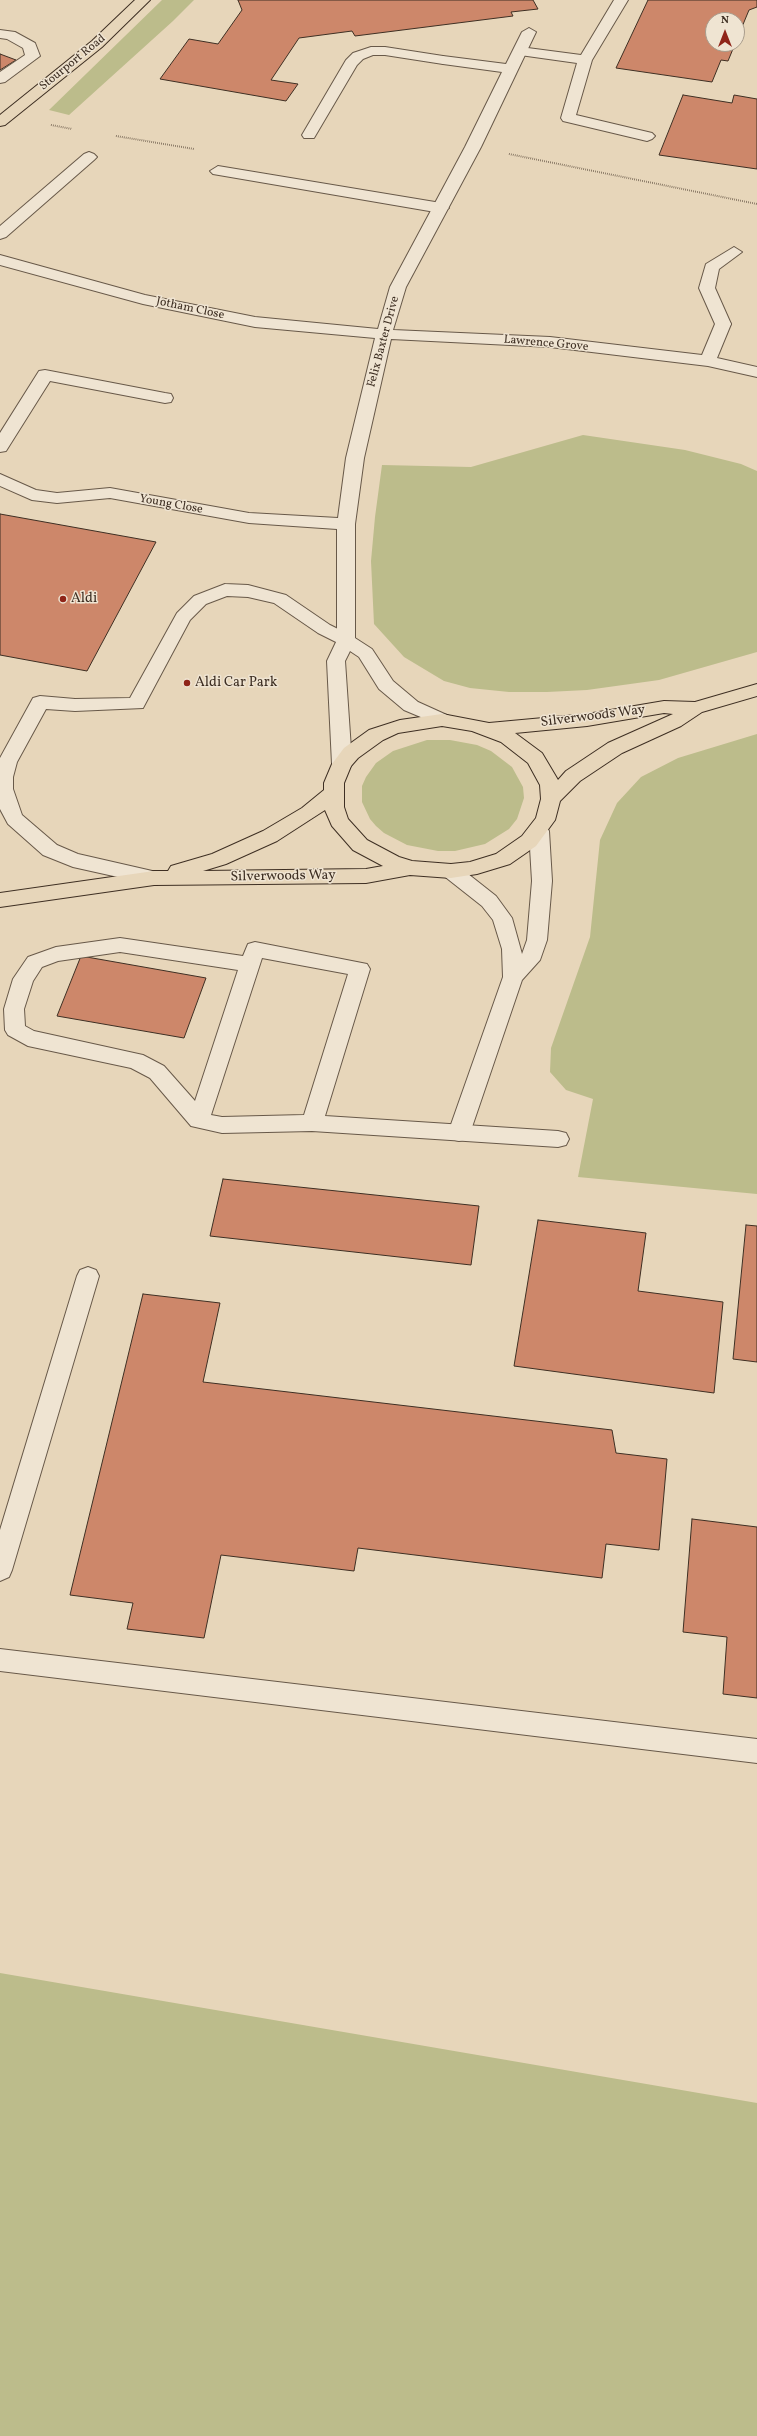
<!DOCTYPE html>
<style>
body{margin:0}
#map{position:relative;width:757px;height:2436px;overflow:hidden;background:#e7d6ba;font-family:Vollkorn,serif}
canvas{display:block}
.north{position:absolute;left:705px;top:12px;width:40px;height:40px;box-sizing:border-box;background:#efe4d2;border:1px solid #a89c8c;border-radius:50%;rotate:0deg;font-size:11px;font-weight:700;line-height:16px;text-align:center;color:#3e2f23}
.north::after{content:'';display:block;margin:auto;width:14px;height:18px;background:#8f2418;clip-path:polygon(50% 0,100% 100%,50% 72%,0 100%)}
</style>
<div id="map">
<canvas width="757" height="2436"></canvas>
<div class="north">N</div>
</div>
<script>
const ctx = document.querySelector('canvas').getContext('2d');
ctx.lineJoin = 'round';
function paint(path, color) { ctx.fillStyle = color; ctx.fill(path, 'evenodd'); }
const toPath = rows => new Path2D(rows.map(r => 'M' + r).join(''));
function trace(path, color, width, dash) { ctx.strokeStyle = color; ctx.lineWidth = width; ctx.lineCap = dash ? 'butt' : 'round'; ctx.setLineDash(dash || []); ctx.stroke(path); }
function label(font, color, halo, rows, align = 'center') {
  ctx.font = font + ' Vollkorn,serif'; ctx.lineWidth = 3; ctx.setLineDash([]); ctx.textBaseline = 'middle'; ctx.strokeStyle = halo; ctx.fillStyle = color; for (const [text, x, y, turn = 0] of rows) {
    ctx.save(); ctx.translate(x, y); ctx.rotate((+turn || 0) * Math.PI / 180); ctx.textAlign = isNaN(turn) ? turn : align; if (halo) ctx.strokeText(text, 0, 0); ctx.fillText(text, 0, 0); ctx.restore();
  }
}
paint(toPath([
 [162,0,194,0,173,21,69,115,49,110],
 [583,435,685,450,741,464,757,471,757,652,659,680,587,690,547,692,509,692,470,688,444,681,404,657,374,624,371,561,375,517,382,465,471,467],
 [757,734,757,1194,578,1177,593,1099,566,1090,550,1072,551,1048,590,937,600,840,617,803,641,777,678,758],
 [427,740,450,740,477,745,491,751,512,767,523,787,524,798,517,819,509,829,485,844,455,851,438,851,407,845,384,833,376,826,370,819,362,802,362,786,366,777,376,763,393,751],
 [0,1973,757,2103,757,2436,0,2436]
]), '#bcbc8b');
const building = toPath([
 [238,0,533,0,538,9,511,12,513,16,355,36,352,31,299,38,271,80,298,84,286,101,160,79,189,39,218,44,242,10,238,0],
 [648,0,757,0,757,7,749,10,737,39,737,20,713,20,713,44,735,44,728,61,721,60,712,82,616,68,648,0],
 [0,54,16,60,0,70,0,54],
 [683,95,732,103,734,95,757,99,757,169,659,155,683,95],
 [0,514,156,542,87,671,0,655,0,514],
 [81,956,206,978,184,1038,57,1016,81,956],
 [223,1179,479,1206,471,1265,210,1236,223,1179],
 [538,1220,646,1233,638,1291,723,1302,714,1393,514,1366,538,1220],
 [746,1225,757,1226,757,1362,733,1359,746,1225],
 [143,1294,220,1303,203,1382,612,1430,616,1453,667,1459,659,1550,606,1544,602,1578,358,1548,354,1571,221,1555,204,1638,127,1629,133,1603,70,1595,143,1294],
 [692,1519,757,1527,757,1698,723,1694,727,1637,683,1632,692,1519]
]);
paint(building, '#cd876a');
trace(building, '#3e2f23', 1);
const lane = toPath([
 [614,0,628,0,592,60,576,115,652,133,655,136,652,139,647,141,563,121,561,118,577,63,520,55,513,51,520,47,581,55,614,0],
 [0,30,15,32,35,43,40,56,5,82,0,83,0,72,25,55,23,48,7,39,0,38,0,30],
 [371,47,385,47,443,56,450,60,443,64,385,55,373,55,363,59,357,65,314,138,304,138,302,135,346,60,353,53,371,47],
 [89,152,94,154,97,157,94,160,6,237,0,239,0,226,84,154,89,152],
 [218,166,441,203,449,208,441,213,213,174,210,171,218,166],
 [734,247,742,252,719,269,715,288,731,324,729,327,723,329,717,327,715,324,699,288,706,264,734,247],
 [45,370,165,393,171,394,173,398,171,402,165,403,50,381,6,451,0,452,0,433,39,371,45,370],
 [225,584,248,585,286,595,330,625,352,636,355,640,352,644,346,646,340,644,318,633,274,603,248,597,227,596,206,604,190,620,143,708,75,711,46,709,17,762,13,777,13,789,22,815,57,845,78,854,161,873,164,878,161,883,154,885,73,867,43,855,8,824,0,809,0,758,33,698,40,696,75,699,130,698,177,613,194,596,225,584],
 [120,938,243,956,248,944,255,942,367,964,370,969,325,1116,558,1131,566,1133,569,1139,566,1145,558,1147,312,1131,222,1133,191,1126,150,1078,131,1068,28,1046,8,1035,5,1030,4,1009,13,979,28,957,56,947,120,938],
 [120,952,238,970,195,1101,164,1066,143,1055,34,1031,25,1026,24,1009,33,981,42,967,58,961,120,952],
 [262,958,348,974,304,1115,222,1117,211,1115,262,958],
 [88,1267,96,1270,99,1276,12,1570,9,1577,0,1581,0,1530,77,1276,80,1270,88,1267],
 [0,1649,757,1739,757,1763,0,1671,0,1649]
]);
const street = toPath([
 [529,28,536,32,481,147,406,287,393,330,550,337,702,355,715,324,717,321,723,319,729,321,731,324,717,358,757,367,757,377,708,366,550,347,391,339,364,458,355,524,355,638,372,649,393,681,418,702,449,716,451,720,449,724,442,726,404,710,379,689,359,657,350,651,345,661,352,764,349,769,342,771,335,769,332,764,327,661,337,640,337,529,249,523,110,498,57,503,32,500,0,486,0,474,36,490,57,493,110,488,249,513,338,518,346,458,375,338,255,327,143,304,0,265,0,255,145,295,255,317,378,329,390,287,465,147,502,72,443,64,436,60,443,56,506,64,522,32,529,28],
 [539,824,546,826,549,831,552,881,547,940,540,960,522,980,470,1133,467,1139,459,1141,451,1139,448,1133,503,977,502,949,493,920,482,906,444,876,441,871,444,866,451,864,458,866,496,896,512,918,522,954,527,940,532,881,529,831,532,826,539,824]
]);
const primary = toPath([
 [135,0,150,0,102,47,5,125,0,126,0,115,92,41,135,0],
 [757,684,757,696,702,712,681,726,622,753,580,781,560,801,555,820,536,846,510,864,477,874,451,878,410,875,366,883,154,885,0,907,0,893,154,871,168,871,171,866,212,854,263,831,302,808,324,790,324,783,332,764,344,748,369,730,400,720,442,714,489,723,587,714,664,701,695,702,757,684],
 [664,713,673,714,608,743,566,771,558,780,542,753,515,733,587,726,664,713],
 [442,726,472,731,501,742,528,763,540,785,541,799,536,818,522,836,496,854,470,862,451,864,412,861,399,857,367,840,348,819,344,807,344,783,351,766,358,758,383,740,398,733,442,726],
 [325,810,332,826,353,850,383,866,366,869,203,871,226,864,277,841,325,810]
]);
trace(lane, '#685949', 2);
trace(street, '#685949', 2);
trace(primary, '#3e2f23', 2);
trace(toPath([
 [51,125,72,129],
 [116,136,194,149],
 [509,154,757,204]
]), '#3e2f23', 2, [0.5, 1.5]);
paint(lane, '#efe4d2');
paint(street, '#efe4d2');
paint(primary, '#e7d6ba');
for (const [x, y, r, color] of [
 [63,599,4,"#8f2418"],
 [187,683,4,"#8f2418"]
]) { const dot = new Path2D(); dot.arc(x, y, r, 0, 2 * Math.PI); ctx.fillStyle = color; ctx.fill(dot); trace(dot, '#efe4d2', 1.5); }
label('12px', '#3e2f23', '#efe4d2', [
 ["Stourport Road",73,63,-39],
 ["Jotham Close",190,309,12],
 ["Felix Baxter Drive",384,342,-75],
 ["Lawrence Grove",546,344,5],
 ["Young Close",171,505,10]
]);
label('14px', '#3e2f23', '#efe4d2', [
 ["Aldi",71,599],
 ["Aldi Car Park",195,683]
], 'left');
label('14px', '#3e2f23', '#efe4d2', [
 ["Silverwoods Way",593,717,-7],
 ["Silverwoods Way",283,877,-1]
]);
</script>
